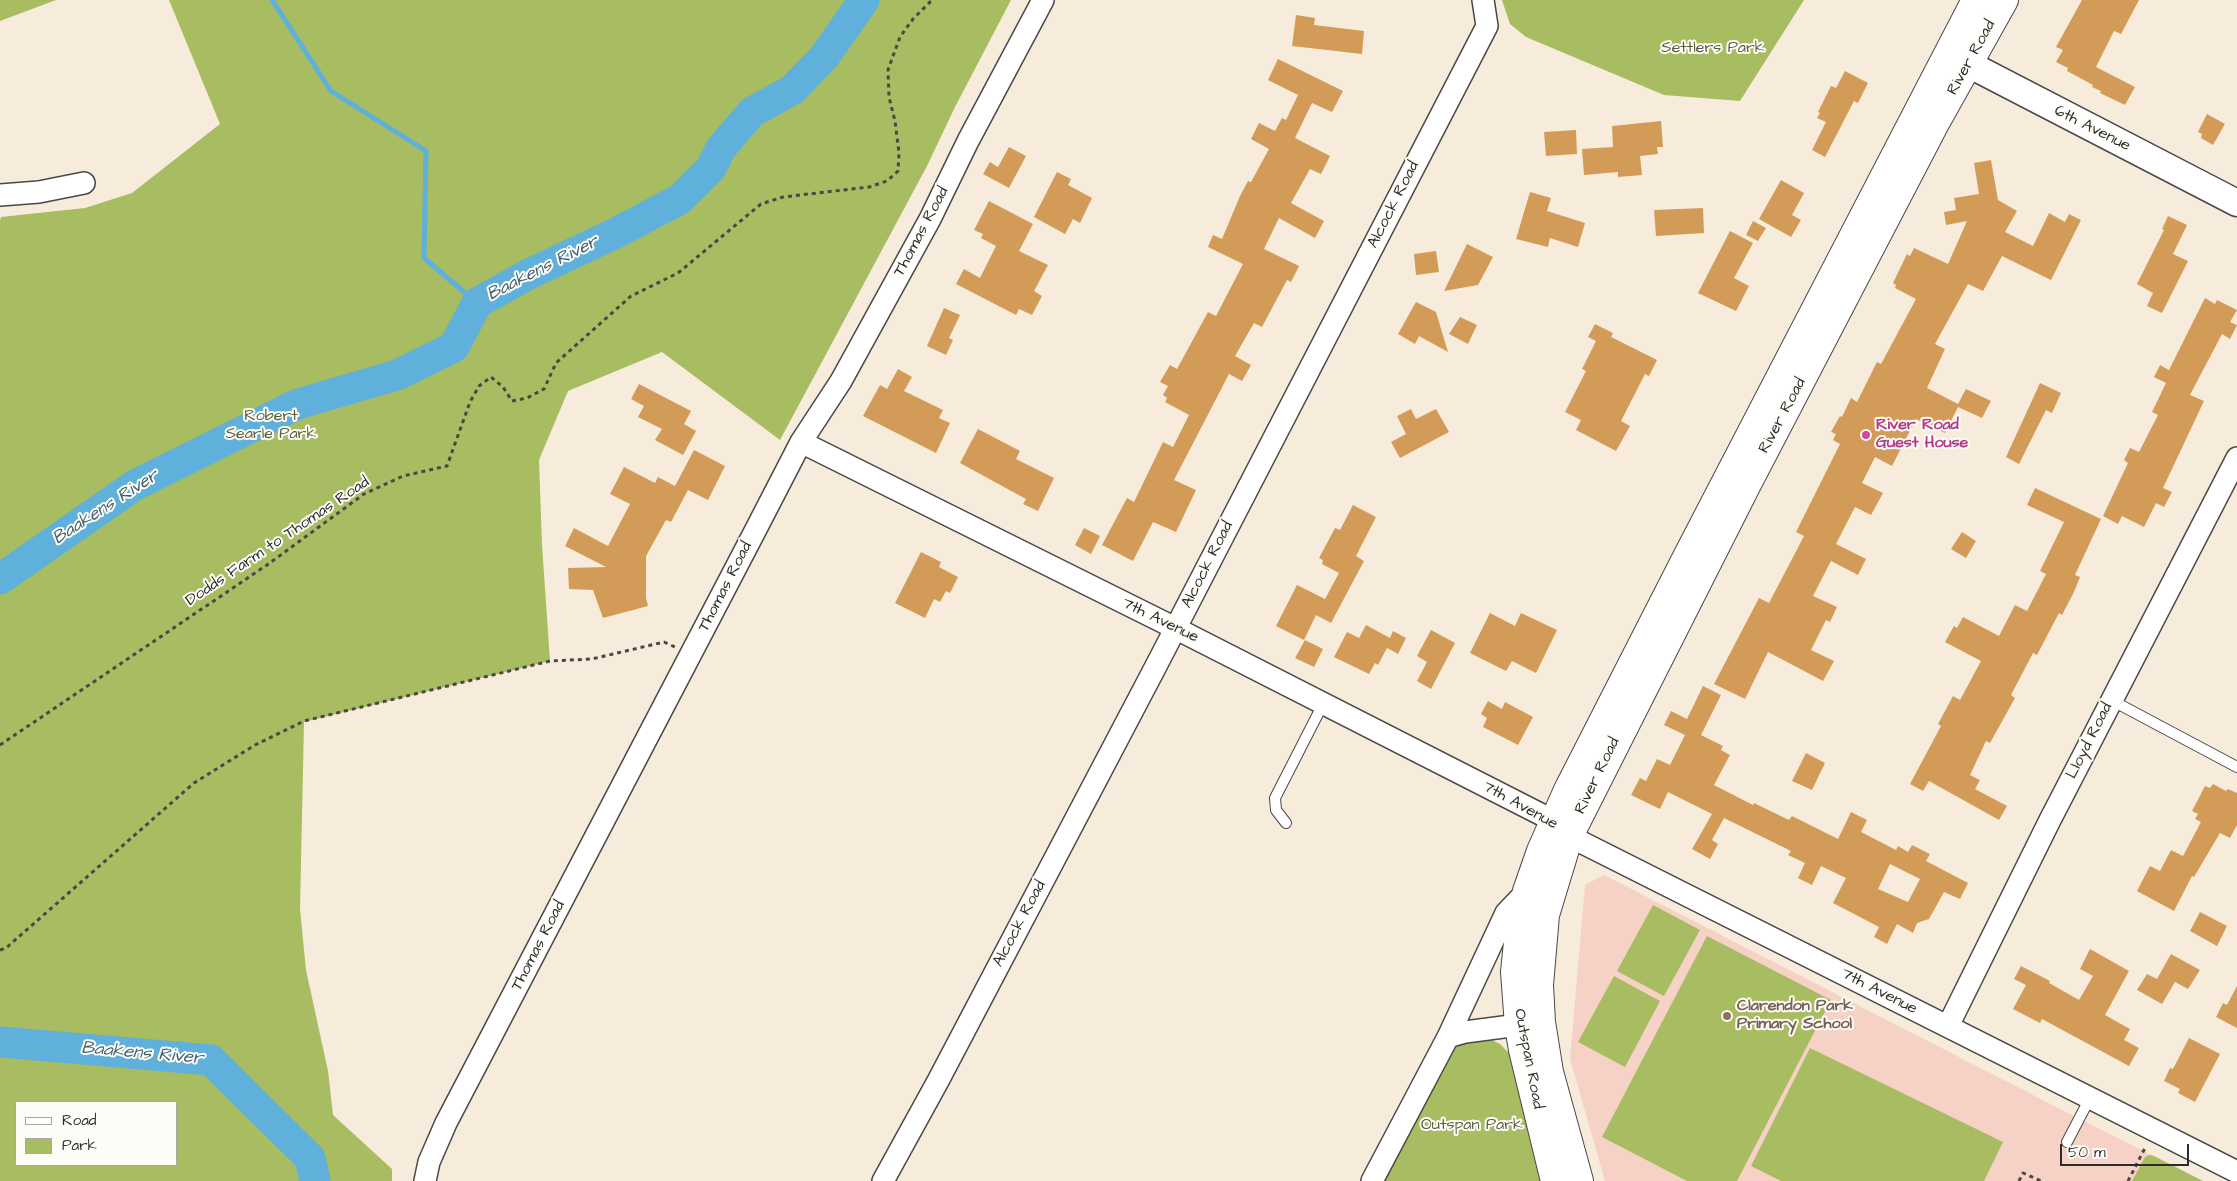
<!DOCTYPE html>
<style>
body{margin:0}
#map{position:relative;width:2237px;height:1181px;overflow:hidden;background:#f7ecdb;font-family:"Architects Daughter",sans-serif}
canvas{display:block}
.legend{position:absolute;left:15px;top:1101px;width:162px;height:65px;box-sizing:border-box;background:#fdfcf7;border:1px solid #a9a8a5;margin:0;padding:6px 9px;list-style:none;font-size:15px;color:#2b2b2b}
.legend li{display:flex;align-items:center;gap:10px;height:25px}
.legend b{width:25px;border:1px solid #a9a8a5}
.scale{position:absolute;left:2060px;top:1144px;width:129px;height:22px;box-sizing:border-box;border:2px solid #2b2b2b;border-top:0;padding-left:6px;font-size:15px;line-height:18px;white-space:nowrap;color:#2b2b2b;-webkit-text-stroke:4px #fdfcf7;paint-order:stroke}
</style>
<div id="map">
<canvas width="2237" height="1181"></canvas>
<ul class="legend">
<li><b style="height:6px;background:#fff"></b>Road</li>
<li><b style="height:14px;background:#a8bc61"></b>Park</li>
</ul>
<div class="scale">50 m</div>
</div>
<script>
const ctx = document.querySelector('canvas').getContext('2d');
ctx.lineJoin = 'round';
function paint(path, color) { ctx.fillStyle = color; ctx.fill(path, 'evenodd'); }
const toPath = rows => new Path2D(rows.map(r => 'M' + r).join(''));
function trace(path, color, width, dash) { ctx.strokeStyle = color; ctx.lineWidth = width; ctx.lineCap = dash ? 'butt' : 'round'; ctx.setLineDash(dash || []); ctx.stroke(path); }
function label(font, color, halo, rows, align = 'center') {
  ctx.font = font + ' "Architects Daughter",sans-serif'; ctx.lineWidth = 4; ctx.setLineDash([]); ctx.textBaseline = 'middle'; ctx.strokeStyle = halo; ctx.fillStyle = color; for (const [text, x, y, turn = 0] of rows) {
    ctx.save(); ctx.translate(x, y); ctx.rotate((+turn || 0) * Math.PI / 180); ctx.textAlign = isNaN(turn) ? turn : align; if (halo) ctx.strokeText(text, 0, 0); ctx.fillText(text, 0, 0); ctx.restore();
  }
}
paint(toPath([
 [1604,875,2074,1116,2203,1181,1605,1181,1570,1059,1585,885]
]), '#f6d1c5');
paint(toPath([
 [0,0,56,0,0,21],
 [169,0,1011,0,955,107,927,166,780,440,662,352,568,391,539,460,542,545,550,661,304,722,300,909,306,970,328,1071,333,1115,392,1169,392,1181,0,1181,0,221,1,217,85,208,132,193,220,124],
 [16,1102,176,1102,176,1165,16,1165],
 [1502,0,1804,0,1740,101,1664,95,1526,37,1510,24],
 [1653,905,1700,930,1664,996,1617,971],
 [1707,936,1831,1000,1737,1181,1687,1181,1602,1137],
 [1614,976,1660,1001,1625,1067,1578,1042],
 [1476,1038,1492,1040,1500,1044,1512,1056,1543,1181,1382,1181,1456,1044],
 [1810,1048,2003,1142,1984,1181,1781,1181,1751,1166],
 [2150,1155,2154,1156,2203,1181,2132,1181,2145,1157]
]), '#a8bc61');
trace(toPath([
 [272,0,331,91,426,151,424,258,477,303]
]), '#5fb0da', 5);
trace(toPath([
 [0,579,135,485,298,404,397,375,454,347,477,303,527,275,618,232,680,199,711,168,721,148,752,112,792,90,824,57,864,0],
 [0,1042,211,1060,310,1158,315,1181]
]), '#5fb0da', 31);
paint(toPath([
 [2082,0,2139,0,2121,34,2114,31,2096,67,2135,87,2125,105,2100,93,2101,91,2092,87,2093,85,2067,71,2068,68,2056,62,2063,50,2056,47],
 [1296,15,1315,18,1314,25,1364,31,1362,54,1292,46],
 [1278,59,1343,91,1332,112,1312,103,1295,138,1330,156,1321,174,1310,169,1291,203,1324,221,1315,238,1279,218,1264,249,1299,266,1291,282,1287,280,1262,327,1254,323,1235,356,1251,365,1242,381,1229,374,1174,480,1196,490,1176,532,1153,522,1133,561,1102,545,1127,498,1134,502,1163,442,1173,447,1189,415,1165,402,1167,398,1163,395,1168,386,1160,382,1170,365,1177,369,1208,312,1216,316,1243,264,1208,247,1213,235,1222,239,1240,196,1248,181,1251,182,1269,149,1251,139,1259,123,1275,131,1282,118,1286,120,1298,95,1268,80],
 [1845,71,1868,83,1858,103,1854,101,1825,157,1812,150,1826,122,1817,118,1820,113,1818,112,1831,86,1836,88],
 [2207,114,2225,124,2213,145,2201,138,2202,134,2198,132],
 [1661,121,1663,147,1657,147,1658,154,1640,156,1642,175,1618,177,1618,172,1584,175,1582,149,1613,147,1612,126],
 [1576,130,1577,154,1546,156,1544,132],
 [1009,147,1026,156,1009,188,983,174,990,162,998,167],
 [1991,160,1998,200,2017,211,2005,232,2033,246,2049,213,2065,222,2069,214,2081,220,2051,280,2002,256,1983,291,1968,284,1935,344,1945,349,1927,388,1958,404,1966,389,1991,401,1982,418,1958,407,1945,433,1916,419,1892,466,1875,457,1862,483,1883,493,1871,515,1855,507,1836,544,1866,559,1858,575,1831,561,1813,596,1837,607,1830,622,1826,620,1811,650,1834,661,1823,681,1768,652,1745,699,1714,684,1759,598,1769,603,1804,536,1796,532,1840,444,1833,440,1836,434,1831,432,1840,416,1842,417,1851,398,1857,402,1877,362,1881,364,1916,299,1895,288,1896,285,1893,283,1907,254,1910,256,1914,248,1948,264,1967,221,1946,225,1944,212,1956,210,1954,198,1979,194,1974,163],
 [1057,172,1071,179,1068,185,1092,198,1080,223,1073,219,1065,234,1034,217],
 [1781,180,1804,193,1792,215,1801,220,1791,237,1759,219],
 [1530,192,1551,198,1547,211,1585,223,1578,247,1550,238,1548,247,1516,239],
 [989,201,1033,224,1019,251,1048,265,1034,291,1042,296,1032,315,1019,309,1016,315,956,284,964,269,980,278,996,246,981,238,983,234,974,230],
 [1703,208,1704,233,1656,236,1654,210],
 [2168,216,2187,225,2173,254,2188,261,2162,313,2147,306,2153,293,2137,284,2164,230,2162,229],
 [1753,221,1766,228,1758,241,1746,235],
 [1730,231,1753,243,1734,278,1749,286,1736,311,1698,293],
 [1467,244,1493,257,1478,285,1444,291],
 [1436,251,1439,272,1416,275,1414,254],
 [2205,298,2215,304,2217,300,2237,310,2230,322,2237,325,2230,339,2222,334,2190,395,2204,401,2163,488,2172,492,2164,507,2156,503,2144,527,2122,516,2118,524,2103,516,2128,463,2124,460,2130,448,2139,452,2158,415,2152,412,2166,383,2154,377,2160,365,2169,370],
 [1416,302,1436,312,1448,352,1419,336,1415,344,1398,334],
 [944,308,960,315,949,338,953,340,946,355,927,346],
 [1460,317,1477,325,1468,344,1449,334],
 [1595,324,1613,333,1611,337,1657,360,1649,376,1645,374,1621,421,1630,426,1616,451,1576,430,1581,420,1565,412,1586,371,1582,369,1596,341,1588,337],
 [898,369,912,377,904,391,943,410,939,418,950,423,936,453,863,416,880,385,887,389],
 [2040,383,2061,393,2052,413,2046,410,2019,464,2006,457],
 [639,384,691,411,684,424,696,431,683,455,655,440,662,429,638,417,644,406,631,399],
 [1411,409,1416,419,1436,409,1449,432,1400,458,1391,442,1406,434,1397,416],
 [978,429,1020,451,1016,459,1054,478,1038,511,1023,504,1026,499,960,463],
 [694,450,725,466,708,500,688,490,671,522,666,520,646,556,646,598,648,606,603,618,593,590,569,589,568,568,606,567,565,546,574,528,608,546,630,504,610,494,624,467,655,483,658,477,675,486],
 [2035,488,2101,519,2075,575,2080,577,2074,592,2062,615,2059,613,2037,655,2033,653,2011,695,2015,698,1990,743,1986,741,1970,775,1980,780,1975,789,2007,806,1999,820,1929,781,1923,791,1910,784,1941,726,1938,724,1953,696,1960,700,1981,661,1945,642,1954,626,1957,628,1963,617,1999,636,2015,605,2027,611,2046,574,2040,571,2064,522,2027,505],
 [1353,505,1376,517,1356,556,1364,561,1331,623,1316,615,1304,640,1276,626,1297,585,1325,599,1339,573,1322,564,1323,560,1319,558,1335,528,1340,530],
 [1084,528,1100,536,1091,554,1075,545],
 [1962,532,1976,541,1966,558,1951,549],
 [921,552,941,562,939,567,958,577,950,593,946,591,940,602,934,599,925,618,895,603],
 [1490,613,1515,626,1521,613,1557,630,1536,673,1512,661,1506,671,1470,653],
 [1366,625,1390,638,1393,631,1406,638,1398,654,1387,648,1378,665,1375,663,1369,674,1334,657,1347,632,1359,638],
 [1431,630,1455,643,1431,689,1417,681,1427,662,1417,656],
 [1305,640,1323,649,1314,667,1295,658],
 [1703,686,1721,695,1701,735,1723,746,1721,750,1730,755,1714,785,1753,805,1754,803,1789,820,1792,816,1838,839,1851,812,1867,820,1861,832,1896,850,1898,846,1908,852,1912,845,1930,854,1926,861,1968,883,1960,899,1944,892,1929,919,1917,923,1913,933,1897,924,1887,944,1874,937,1879,927,1833,903,1846,878,1821,866,1812,885,1798,878,1805,863,1788,855,1791,851,1724,818,1712,840,1718,844,1710,859,1692,849,1712,814,1668,792,1660,809,1631,795,1640,778,1646,781,1657,759,1670,765,1685,735,1664,725,1671,711,1687,719],
 [1890,864,1920,879,1908,902,1878,889],
 [1488,701,1502,709,1505,702,1533,717,1518,745,1483,727,1487,718,1481,714],
 [1806,753,1825,763,1812,790,1792,781],
 [2213,784,2226,791,2228,789,2237,793,2237,825,2230,838,2220,833,2194,877,2192,876,2174,911,2137,891,2150,866,2160,871,2171,850,2183,856,2201,822,2195,819,2198,814,2192,811,2205,786,2210,788],
 [2200,912,2227,926,2217,946,2190,931],
 [2090,949,2129,971,2105,1015,2130,1029,2124,1040,2139,1048,2129,1066,2042,1019,2040,1023,2013,1009,2026,985,2014,979,2021,966,2050,981,2049,983,2079,1000,2093,976,2080,969],
 [2171,954,2200,970,2188,989,2175,982,2162,1004,2137,990,2147,974,2157,979],
 [2237,986,2237,1028,2216,1017,2223,1003,2227,1005],
 [2189,1038,2220,1054,2195,1102,2178,1093,2180,1089,2164,1081,2170,1068,2173,1069]
]), '#d29c58');
const service = toPath([
 [2111,700,2237,767],
 [1286,823,1276,810,1275,798,1323,704],
 [2067,1142,2090,1098]
]);
const minor = toPath([
 [0,195,39,192,84,183],
 [801,442,1175,628,1554,821,1569,836,2237,1172],
 [1948,1026,2050,820,2237,458],
 [1448,1037,1465,1032,1534,1023],
 [425,1181,429,1162,446,1123,754,533,801,442,841,381,930,219,968,141,1043,0],
 [883,1181,938,1081,1156,666,1487,26,1483,0],
 [1372,1181,1448,1037,1506,913,1527,891]
]);
const tertiary = toPath([
 [1949,54,2237,203]
]);
const secondary = toPath([
 [1555,1181,1523,1050,1519,1026,1515,972,1519,933,1527,891,1541,851,1568,790,1688,555,1976,0],
 [1579,1181,1549,1072,1541,1022,1539,985,1545,915,1569,836,1746,486,1934,125,2004,0]
]);
trace(service, '#4a4845', 12);
trace(minor, '#4a4845', 24);
trace(tertiary, '#4a4845', 29);
trace(secondary, '#4a4845', 30);
trace(toPath([
 [0,745,267,565,364,494,403,476,447,466,470,402,479,386,491,377,503,387,512,401,527,398,544,389,556,363,631,296,678,273,761,204,783,197,869,187,887,181,898,171,899,153,895,121,889,97,888,70,900,37,913,19,932,0],
 [0,950,6,948,194,783,255,745,304,721,550,661,592,659,664,642,675,647],
 [2019,1181,2023,1173,2041,1181],
 [2128,1181,2146,1146]
]), '#4a4845', 3, [4, 4]);
trace(service, '#fff', 10);
trace(minor, '#fff', 21);
trace(tertiary, '#fff', 26);
trace(secondary, '#fff', 28);
for (const [x, y, r, color] of [
 [1866,435,5,"#d1479c"],
 [1727,1016,5,"#8d6e63"]
]) { const dot = new Path2D(); dot.arc(x, y, r, 0, 2 * Math.PI); ctx.fillStyle = color; ctx.fill(dot); trace(dot, '#fdfcf7', 2); }
label('16px', '#575e3e', '#fdfcf7', [
 ["Settlers Park",1713,49],
 ["Robert",271,417],
 ["Searle Park",271,435],
 ["Outspan Park",1472,1126]
]);
label('16px', '#2b2b2b', '#fdfcf7', [
 ["River Road",1972,58,-61],
 ["6th Avenue",2092,129,27],
 ["Alcock Road",1394,205,-63],
 ["Thomas Road",922,232,-62],
 ["River Road",1783,416,-62],
 ["Dodds Farm to Thomas Road",278,542,-34],
 ["Alcock Road",1208,565,-63],
 ["Thomas Road",726,587,-63],
 ["7th Avenue",1160,621,26],
 ["Lloyd Road",2090,741,-63],
 ["River Road",1598,776,-64],
 ["7th Avenue",1520,806,29],
 ["Alcock Road",1020,924,-62],
 ["Thomas Road",539,946,-63],
 ["7th Avenue",1879,992,27],
 ["Outspan Road",1528,1059,79]
]);
label('bold 16px', '#b23c85', '#fdfcf7', [
 ["River Road",1876,426],
 ["Guest House",1876,444]
], 'left');
label('bold 16px', '#785e54', '#fdfcf7', [
 ["Clarendon Park",1737,1007],
 ["Primary School",1737,1025]
], 'left');
label('italic 18px', '#406071', '#fdfcf7', [
 ["Baakens River",543,269,-27],
 ["Baakens River",106,508,-33],
 ["Baakens River",142,1054,5]
]);
</script>
